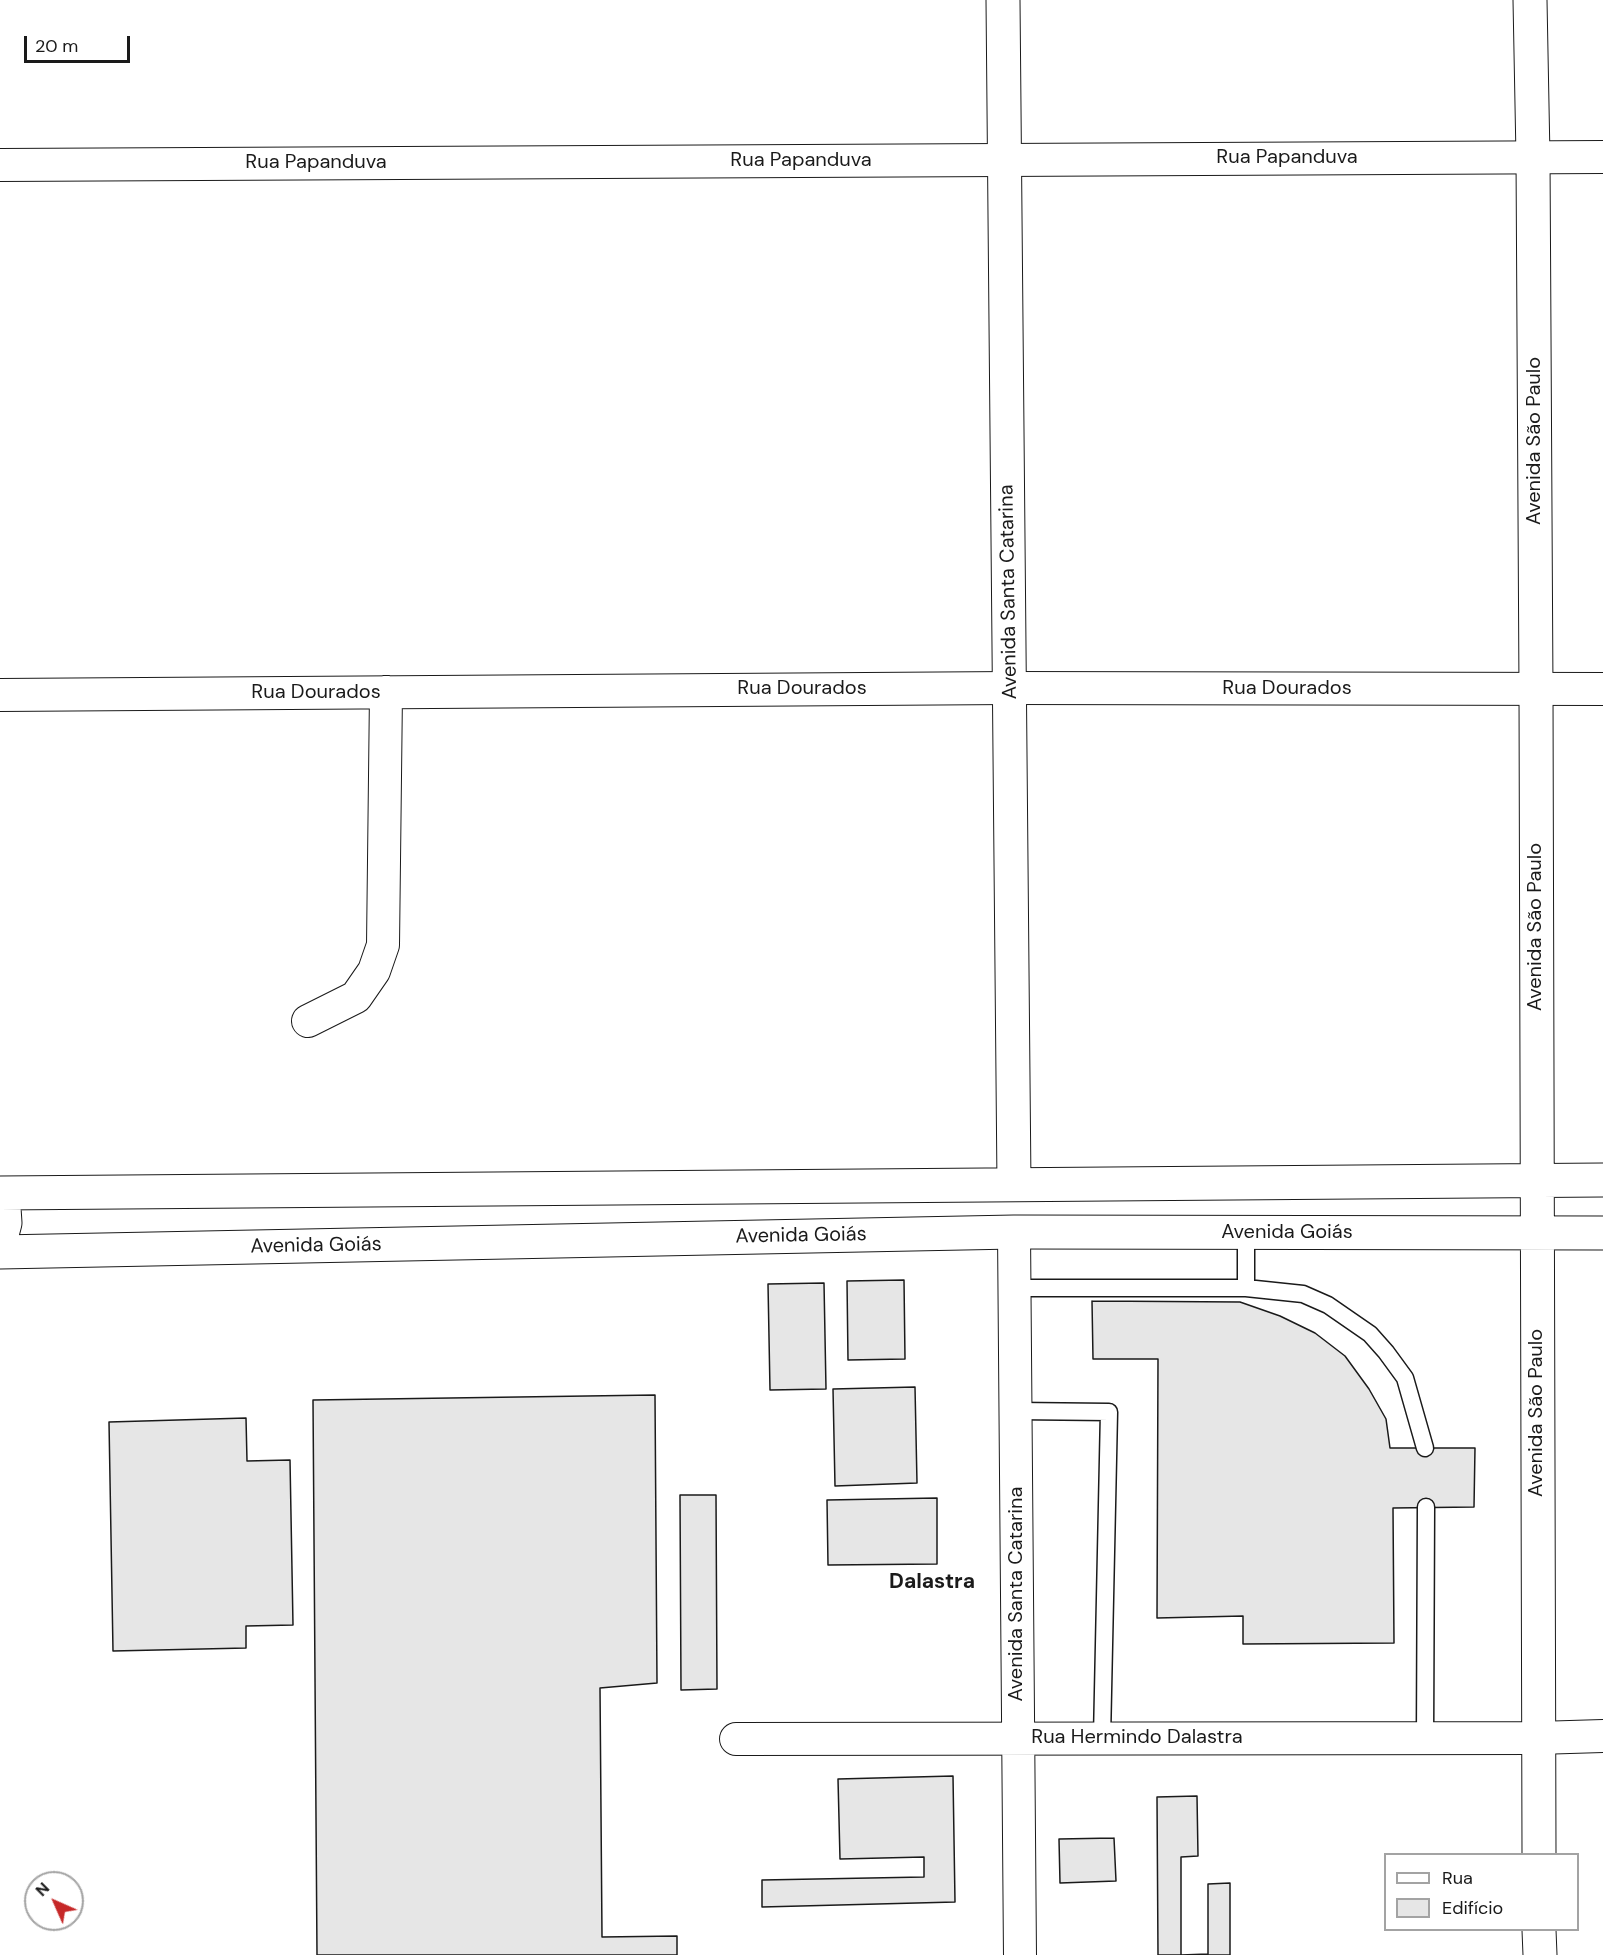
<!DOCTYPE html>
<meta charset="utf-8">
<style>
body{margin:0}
#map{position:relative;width:1603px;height:1955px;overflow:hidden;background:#fff;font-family:"DM Sans",sans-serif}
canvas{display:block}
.legend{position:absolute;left:1384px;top:1853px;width:195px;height:78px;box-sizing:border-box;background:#fff;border:2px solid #a3a3a3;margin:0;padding:8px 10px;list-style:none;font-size:18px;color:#1a1a1a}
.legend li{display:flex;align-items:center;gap:12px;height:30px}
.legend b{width:30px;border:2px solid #a3a3a3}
.north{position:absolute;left:24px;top:1871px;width:60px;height:60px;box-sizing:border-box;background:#fff;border:2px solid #a3a3a3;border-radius:50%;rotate:315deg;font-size:16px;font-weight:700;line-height:24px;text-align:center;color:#1a1a1a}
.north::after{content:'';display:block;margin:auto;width:21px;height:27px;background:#c62828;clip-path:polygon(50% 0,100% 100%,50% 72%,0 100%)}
.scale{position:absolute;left:24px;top:36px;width:106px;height:27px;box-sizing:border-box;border:3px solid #1a1a1a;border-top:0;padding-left:8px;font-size:18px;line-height:21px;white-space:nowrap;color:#1a1a1a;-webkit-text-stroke:4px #fff;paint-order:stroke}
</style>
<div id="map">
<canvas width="1603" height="1955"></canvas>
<ul class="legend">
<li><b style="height:8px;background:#fff"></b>Rua</li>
<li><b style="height:16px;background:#e6e6e6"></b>Edifício</li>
</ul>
<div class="north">N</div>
<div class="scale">20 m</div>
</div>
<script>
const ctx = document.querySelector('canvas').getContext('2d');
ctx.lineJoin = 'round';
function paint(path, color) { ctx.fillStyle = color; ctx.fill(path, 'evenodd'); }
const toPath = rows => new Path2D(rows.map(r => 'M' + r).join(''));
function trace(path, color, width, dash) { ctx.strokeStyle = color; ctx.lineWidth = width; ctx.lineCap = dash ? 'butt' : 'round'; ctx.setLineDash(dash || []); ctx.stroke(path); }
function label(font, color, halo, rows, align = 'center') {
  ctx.font = font + ' "DM Sans",sans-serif'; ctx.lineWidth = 4.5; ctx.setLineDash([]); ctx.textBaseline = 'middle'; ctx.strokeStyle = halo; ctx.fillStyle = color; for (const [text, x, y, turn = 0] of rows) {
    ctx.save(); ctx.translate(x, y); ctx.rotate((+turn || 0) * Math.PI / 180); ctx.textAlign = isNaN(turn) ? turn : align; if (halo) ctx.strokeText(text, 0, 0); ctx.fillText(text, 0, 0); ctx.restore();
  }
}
const building = toPath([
 [904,1280,905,1359,848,1360,847,1281,904,1280],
 [824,1283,826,1389,770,1390,768,1284,824,1283],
 [1092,1301,1240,1302,1280,1316,1315,1333,1345,1356,1369,1389,1386,1419,1390,1448,1475,1448,1474,1507,1393,1508,1394,1643,1243,1644,1243,1616,1157,1618,1158,1359,1093,1359,1092,1301],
 [915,1387,917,1483,835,1486,833,1389,915,1387],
 [655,1395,657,1683,600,1688,602,1937,677,1936,677,1955,317,1955,313,1400,655,1395],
 [246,1418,247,1461,290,1460,293,1625,246,1626,246,1648,113,1651,109,1422,246,1418],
 [680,1495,716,1495,717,1689,681,1690,680,1495],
 [937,1498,937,1564,828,1565,827,1500,937,1498],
 [953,1776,955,1902,762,1907,762,1880,924,1877,924,1857,840,1859,838,1779,953,1776],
 [1197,1796,1198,1856,1181,1857,1181,1955,1208,1954,1208,1884,1230,1883,1230,1955,1158,1955,1157,1797,1197,1796],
 [1114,1838,1116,1881,1060,1883,1059,1839,1114,1838]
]);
paint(building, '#e6e6e6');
trace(building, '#1a1a1a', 1.5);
const lane = toPath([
 [1246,1232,1246,1288,1303,1294,1328,1305,1370,1334,1386,1352,1405,1378,1425,1448],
 [1015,1288,1246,1288],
 [1016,1411,1109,1412,1102,1738],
 [1425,1738,1426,1507]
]);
const street = toPath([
 [0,165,1603,157],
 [0,695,1010,688,1603,689],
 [308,1021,356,997,374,971,383,945,386,692],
 [1014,1232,1020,1955],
 [736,1739,1537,1738,1603,1736]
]);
const secondary = toPath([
 [1003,0,1014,1184],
 [1530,0,1533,157,1536,691,1539,1854],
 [0,1193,1603,1180],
 [0,1195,4,1208,5,1223,0,1242],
 [0,1252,1014,1232,1603,1233],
 [1539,1930,1540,1955]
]);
trace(lane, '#1a1a1a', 19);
trace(street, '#1a1a1a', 34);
trace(secondary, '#1a1a1a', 35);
trace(lane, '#fff', 16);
trace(street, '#fff', 32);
trace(secondary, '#fff', 33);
label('20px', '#1a1a1a', '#fff', [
 ["Rua Papanduva",1287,158],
 ["Rua Papanduva",801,161],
 ["Rua Papanduva",316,163],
 ["Avenida São Paulo",1535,441,-90],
 ["Avenida Santa Catarina",1009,592,-91],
 ["Rua Dourados",802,689],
 ["Rua Dourados",1287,689],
 ["Rua Dourados",316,693],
 ["Avenida São Paulo",1536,927,-90],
 ["Avenida Goiás",1287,1233],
 ["Avenida Goiás",801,1236,-1],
 ["Avenida Goiás",316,1246,-1],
 ["Avenida São Paulo",1537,1413,-90],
 ["Avenida Santa Catarina",1017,1594,-90],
 ["Rua Hermindo Dalastra",1137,1738]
]);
label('bold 21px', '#1a1a1a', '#fff', [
 ["Dalastra",932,1582]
]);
</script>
